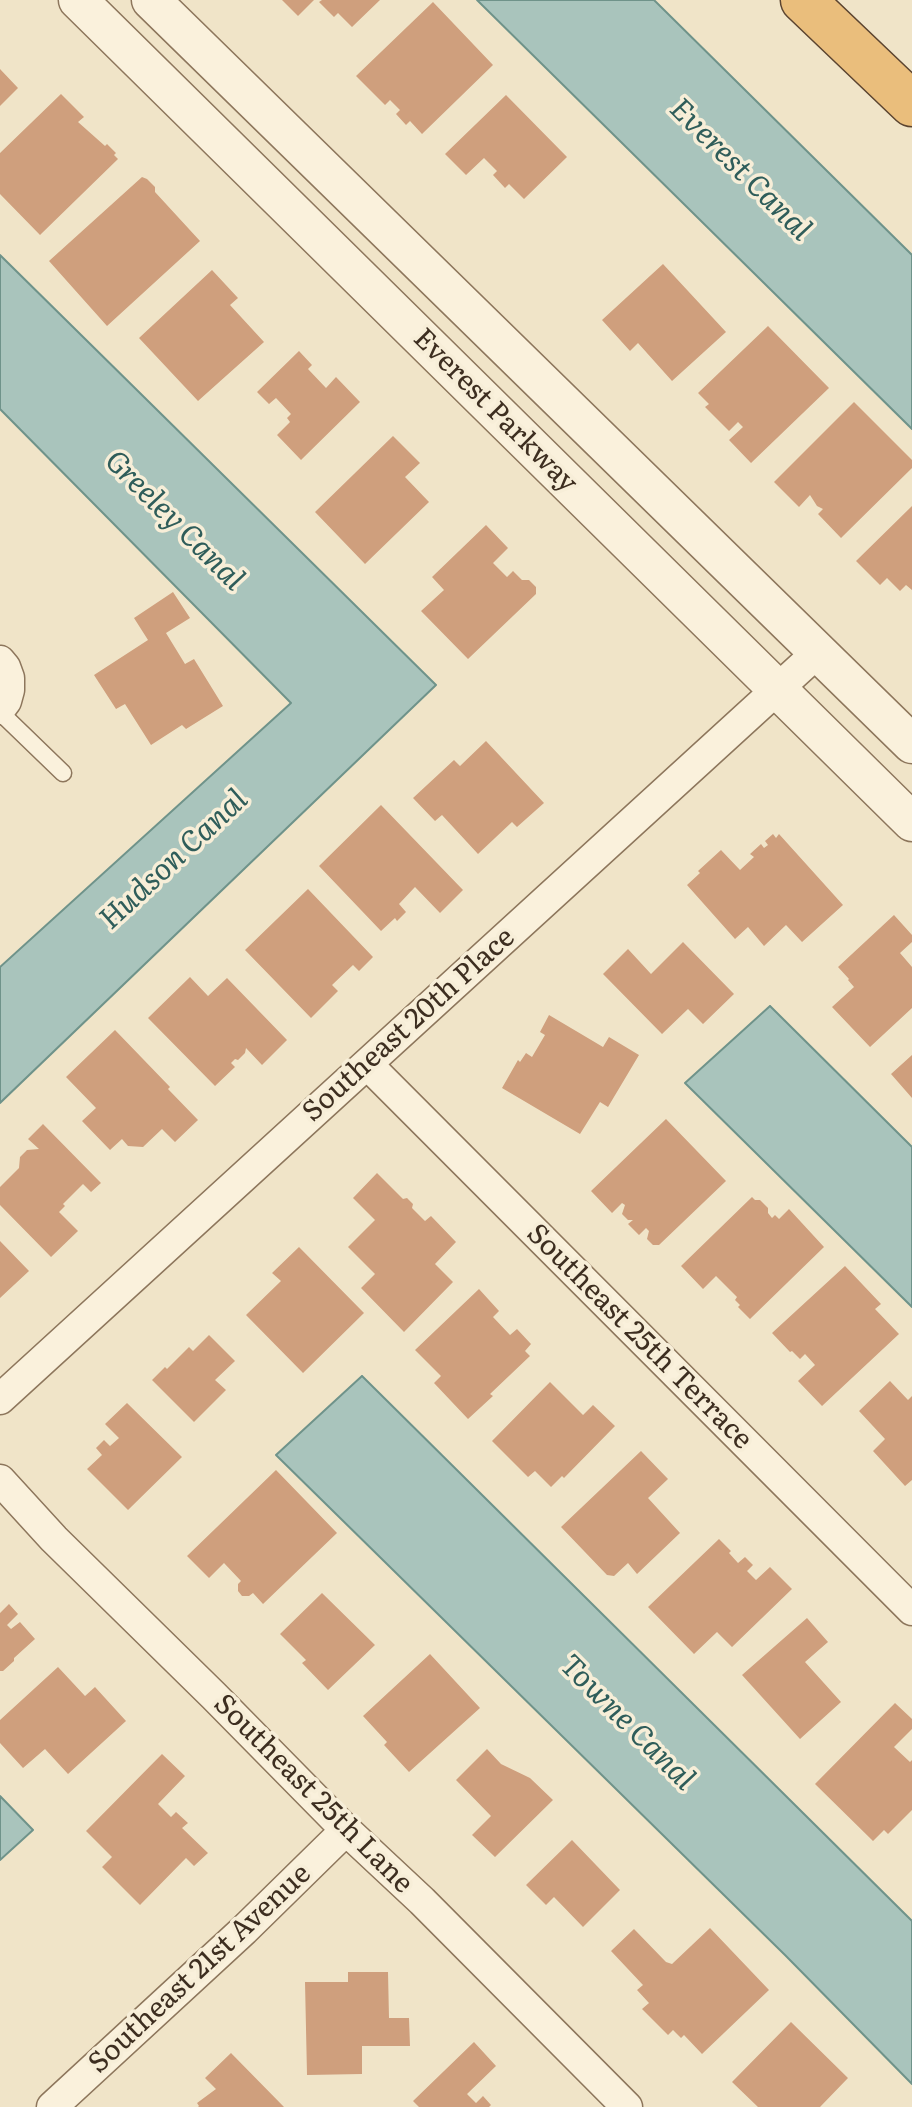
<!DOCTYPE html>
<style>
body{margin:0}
canvas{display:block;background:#f0e4c8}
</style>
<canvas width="912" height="2107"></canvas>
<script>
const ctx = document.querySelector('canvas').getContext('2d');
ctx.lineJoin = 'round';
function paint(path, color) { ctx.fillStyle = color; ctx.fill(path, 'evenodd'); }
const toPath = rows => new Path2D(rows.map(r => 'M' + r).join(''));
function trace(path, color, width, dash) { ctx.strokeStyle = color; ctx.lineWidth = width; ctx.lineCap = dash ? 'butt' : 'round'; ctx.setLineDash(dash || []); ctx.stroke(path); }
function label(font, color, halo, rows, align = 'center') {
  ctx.font = font + ' Literata,serif'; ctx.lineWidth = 7; ctx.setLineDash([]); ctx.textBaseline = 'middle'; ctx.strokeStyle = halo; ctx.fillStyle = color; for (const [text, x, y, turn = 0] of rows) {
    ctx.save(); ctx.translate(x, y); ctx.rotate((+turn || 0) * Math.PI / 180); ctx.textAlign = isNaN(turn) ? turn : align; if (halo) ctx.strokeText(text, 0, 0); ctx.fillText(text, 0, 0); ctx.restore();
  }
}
const water = toPath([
 [477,0,654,0,912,255,912,429,477,0],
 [0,255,436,685,0,1103,0,967,291,703,0,409,0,255],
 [770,1006,912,1147,912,1307,685,1083,770,1006],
 [362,1376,912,1921,912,2084,785,1955,276,1455,362,1376],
 [0,1796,33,1830,0,1860,0,1796]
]);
paint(water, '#a9c4bc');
trace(water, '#6f938a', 2);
paint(toPath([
 [282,0,314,0,298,16],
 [322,0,380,0,352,27,338,13,334,17,319,2],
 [433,2,493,65,422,134,410,121,406,125,396,114,400,110,390,100,385,105,356,76],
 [0,69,18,88,0,106],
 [61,94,84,117,78,122,105,146,107,144,116,153,114,155,118,159,40,235,0,194,0,153],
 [506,95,567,157,524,199,509,184,505,188,493,175,497,171,484,158,466,175,445,154],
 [142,177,147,179,155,187,155,192,200,241,107,326,49,261],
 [663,264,726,332,672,381,638,343,630,351,602,320],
 [212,270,238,298,230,305,264,342,198,401,139,338],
 [768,326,829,388,751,463,729,440,743,427,738,422,729,431,705,407,709,404,698,393],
 [299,351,312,365,308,369,326,388,336,377,360,402,301,460,277,435,290,422,287,418,291,414,276,398,269,404,257,392],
 [854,402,912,460,912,468,841,538,818,514,823,509,817,506,810,495,799,507,774,482],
 [393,436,420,463,405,477,429,502,365,564,315,512],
 [912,506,912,590,906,585,900,591,887,578,880,585,856,561],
 [486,525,508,548,493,563,507,577,513,571,522,580,529,580,536,587,536,594,468,659,421,611,444,590,432,577],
 [173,592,190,618,166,633,185,664,194,659,223,706,186,729,182,725,151,745,125,704,116,709,94,675,148,640,134,618],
 [486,741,544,803,517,827,512,822,478,854,442,815,435,821,413,798,454,760,460,766],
 [381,805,463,890,440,913,415,887,399,904,406,912,397,921,395,918,381,931,319,866],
 [773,834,776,838,779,834,843,905,802,942,786,925,764,946,748,927,735,939,687,885,700,873,698,871,721,850,740,870,754,857,750,854,761,844,764,848,768,845,765,841],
 [308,889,373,957,359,971,353,965,332,985,338,991,311,1018,245,950],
 [894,915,912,935,912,942,900,953,912,967,912,1008,870,1047,832,1007,854,987,848,980,849,979,838,967],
 [683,942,734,994,703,1024,688,1009,662,1034,603,974,628,949,651,974],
 [190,977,208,996,227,978,287,1040,262,1065,246,1048,245,1053,238,1060,235,1059,231,1063,235,1067,215,1086,148,1018],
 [549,1015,603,1047,609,1037,639,1055,608,1107,600,1102,580,1134,502,1088,518,1060,520,1062,526,1053,532,1057,545,1035,540,1032],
 [115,1030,170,1087,168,1089,198,1120,175,1142,162,1129,143,1147,128,1146,122,1139,110,1150,82,1121,96,1108,66,1077],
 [912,1055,912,1098,891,1074],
 [666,1119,726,1181,659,1245,653,1245,647,1239,649,1231,646,1228,639,1235,628,1224,633,1220,628,1220,622,1214,625,1205,622,1203,612,1213,591,1191],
 [43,1124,101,1183,91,1192,83,1184,63,1204,65,1206,59,1212,78,1231,51,1257,0,1205,0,1187,19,1168,20,1157,27,1150,39,1149,28,1139],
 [377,1173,403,1199,407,1198,413,1204,412,1208,425,1221,431,1216,456,1242,435,1264,453,1282,404,1332,361,1288,375,1274,348,1247,375,1220,353,1198],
 [752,1197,755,1200,760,1200,768,1208,768,1213,772,1218,775,1215,779,1219,789,1209,824,1247,750,1319,738,1307,740,1305,735,1300,737,1297,716,1276,703,1289,681,1266],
 [0,1241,29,1271,0,1298],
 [299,1247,364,1313,303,1373,246,1315,281,1281,272,1273],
 [845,1266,881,1304,875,1309,899,1334,822,1406,798,1381,815,1365,805,1354,800,1359,792,1351,790,1352,772,1333],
 [479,1289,499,1311,493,1317,510,1335,517,1329,531,1344,525,1351,530,1356,490,1394,493,1396,468,1419,434,1383,441,1376,415,1350],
 [209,1335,235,1361,215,1380,226,1390,194,1422,152,1380,165,1367,167,1369,189,1347,193,1351],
 [890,1381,908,1400,912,1396,912,1480,905,1486,873,1451,885,1439,859,1411],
 [550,1382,583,1415,593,1405,615,1426,564,1478,562,1476,551,1487,535,1471,528,1477,492,1441],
 [127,1403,182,1457,128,1510,87,1469,102,1455,96,1448,104,1440,110,1446,119,1438,105,1424],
 [641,1451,668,1479,648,1498,680,1533,637,1574,628,1563,614,1576,607,1575,561,1527],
 [276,1470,337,1533,263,1604,253,1593,249,1596,242,1596,238,1591,238,1584,241,1581,224,1563,209,1578,187,1556],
 [719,1539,731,1551,729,1553,738,1563,745,1557,753,1565,747,1571,756,1580,770,1567,792,1589,732,1647,717,1632,694,1654,648,1607],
 [322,1593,375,1645,328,1690,302,1663,306,1660,280,1634],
 [9,1604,18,1614,7,1625,11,1629,20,1622,35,1639,14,1658,14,1661,3,1671,0,1671,0,1613],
 [807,1618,828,1642,805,1662,841,1702,800,1739,742,1675],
 [430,1654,480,1708,409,1772,384,1745,387,1742,363,1716],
 [58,1667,85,1696,95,1687,126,1721,68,1774,45,1749,23,1768,0,1743,0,1720],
 [895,1703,912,1719,912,1729,894,1747,910,1762,912,1760,912,1810,888,1834,884,1830,873,1841,815,1784],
 [487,1749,501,1764,530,1778,553,1800,495,1857,472,1835,491,1816,456,1780],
 [162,1754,185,1776,158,1804,171,1817,176,1812,188,1823,182,1828,208,1853,194,1866,186,1858,140,1905,102,1867,112,1857,86,1831],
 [572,1840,620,1890,583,1927,554,1897,546,1905,526,1885],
 [710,1928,769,1990,702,2054,684,2035,681,2038,673,2030,668,2035,642,2009,649,2003,637,1990,643,1985,611,1951,634,1929,666,1962,672,1964],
 [348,1972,388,1972,389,2018,409,2018,410,2046,362,2046,362,2074,307,2075,305,1982,348,1982],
 [791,2022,848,2078,820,2107,758,2107,732,2082],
 [474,2042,496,2066,467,2094,476,2103,483,2096,491,2105,489,2107,419,2107,413,2101],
 [231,2053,284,2107,198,2107,199,2106,197,2103,216,2089,205,2078]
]), '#cf9f7d');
const service = toPath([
 [0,712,63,773]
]);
const minor = toPath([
 [0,661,5,667,9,678,9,690,6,701,0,709],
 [367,1064,912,1610],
 [0,1399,818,652],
 [0,1480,54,1539,214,1696,346,1830,422,1901,627,2107],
 [52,2107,244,1930,346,1830]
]);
const tertiary = toPath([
 [78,0,912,822],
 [151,0,912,744]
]);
const trunk = toPath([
 [803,0,912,104]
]);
trace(service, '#8d765c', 19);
trace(minor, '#8d765c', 33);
trace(tertiary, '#8d765c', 41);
trace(trunk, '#5b4430', 47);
trace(service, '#faf1dc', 16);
trace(minor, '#faf1dc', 30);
trace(tertiary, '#faf1dc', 38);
trace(trunk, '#eabe7c', 44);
label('28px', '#3d2e20', '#f7eed8', [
 ["Everest Parkway",495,411,45],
 ["Southeast 20th Place",409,1025,-42],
 ["Southeast 25th Terrace",639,1337,45],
 ["Southeast 25th Lane",313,1794,45],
 ["Southeast 21st Avenue",200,1969,-43]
]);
label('italic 30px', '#2f5d5a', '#f7eed8', [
 ["Everest Canal",740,170,45],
 ["Greeley Canal",174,521,45],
 ["Hudson Canal",174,860,-43],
 ["Towne Canal",627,1723,45]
]);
</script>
